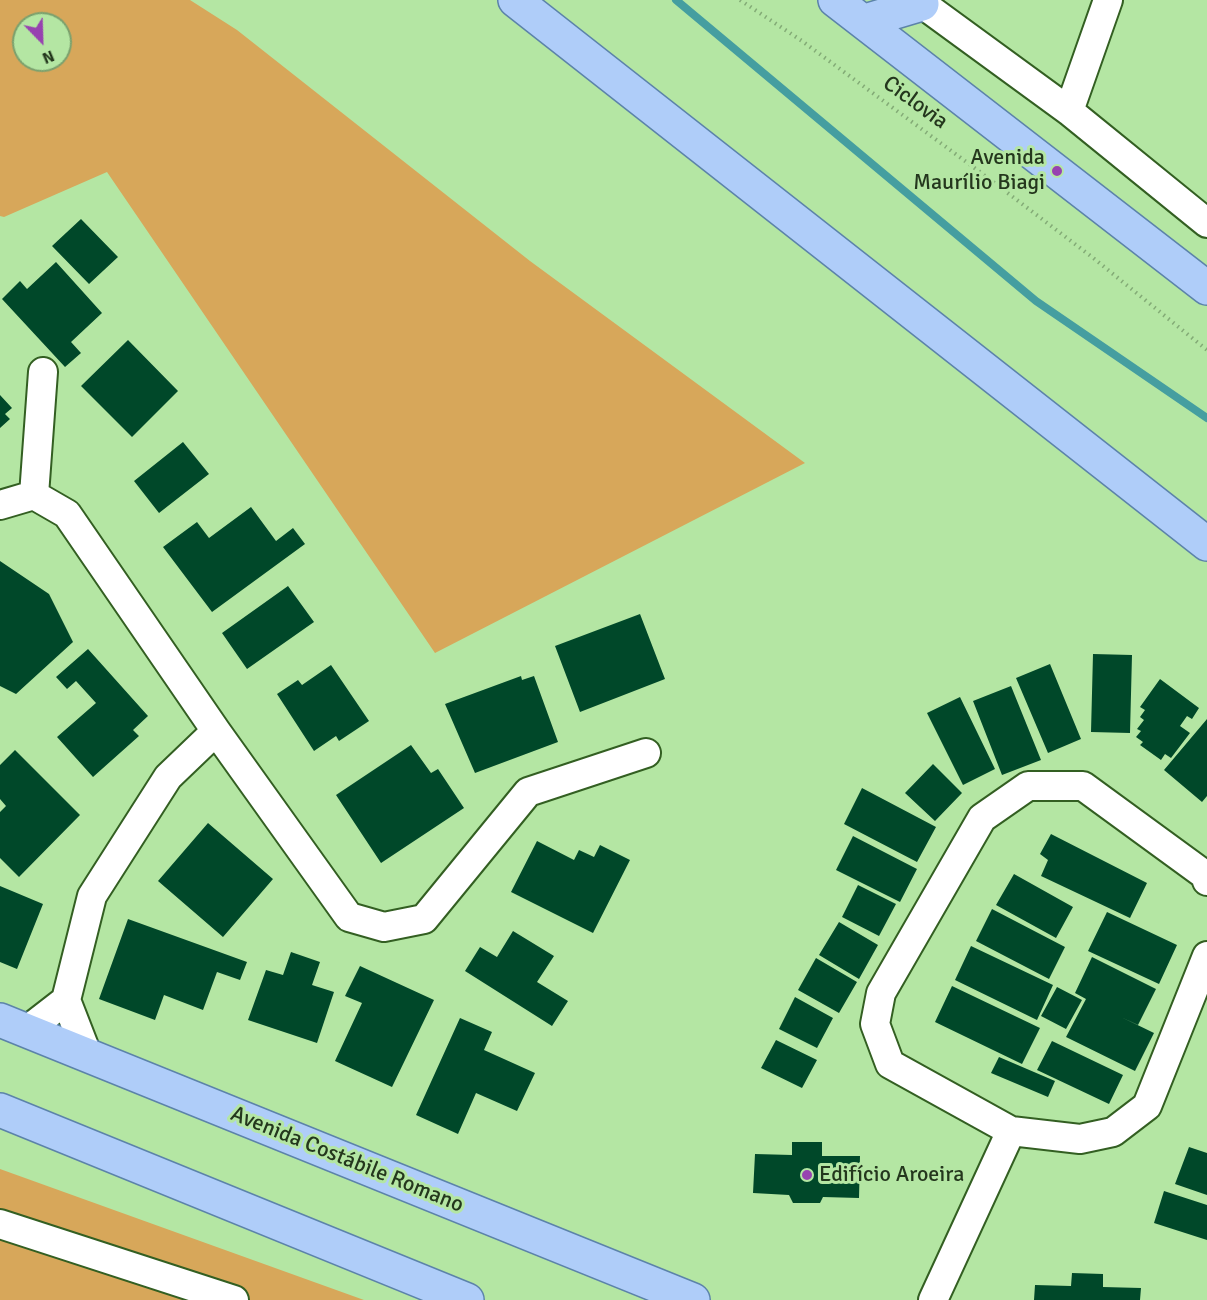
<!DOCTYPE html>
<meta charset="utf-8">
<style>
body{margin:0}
#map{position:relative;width:1207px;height:1300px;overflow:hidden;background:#b4e6a3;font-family:Signika,sans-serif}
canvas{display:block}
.north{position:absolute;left:12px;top:12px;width:60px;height:60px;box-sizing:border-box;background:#b4e6a3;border:2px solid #7aa06d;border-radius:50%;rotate:157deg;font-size:16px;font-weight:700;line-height:24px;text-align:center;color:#24371d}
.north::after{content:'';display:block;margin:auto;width:21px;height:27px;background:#9742b0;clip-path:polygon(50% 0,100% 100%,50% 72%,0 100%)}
</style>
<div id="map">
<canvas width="1207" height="1300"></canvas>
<div class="north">N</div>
</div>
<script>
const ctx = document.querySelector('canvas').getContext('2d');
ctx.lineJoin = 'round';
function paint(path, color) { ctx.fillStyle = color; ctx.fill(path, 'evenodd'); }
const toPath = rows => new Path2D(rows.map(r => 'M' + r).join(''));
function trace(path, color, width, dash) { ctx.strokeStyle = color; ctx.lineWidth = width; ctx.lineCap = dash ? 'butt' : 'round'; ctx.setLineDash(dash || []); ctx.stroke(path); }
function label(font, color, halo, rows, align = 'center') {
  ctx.font = font + ' Signika,sans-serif'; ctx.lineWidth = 6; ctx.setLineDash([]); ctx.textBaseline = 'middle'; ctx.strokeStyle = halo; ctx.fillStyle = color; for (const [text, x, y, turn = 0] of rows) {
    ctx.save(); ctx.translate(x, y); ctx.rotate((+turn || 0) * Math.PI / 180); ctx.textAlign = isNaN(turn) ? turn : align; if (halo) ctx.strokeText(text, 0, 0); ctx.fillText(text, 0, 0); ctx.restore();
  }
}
paint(toPath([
 [0,0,190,0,237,30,530,261,805,463,435,653,107,172,4,217,0,216],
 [24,24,60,24,60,60,24,60],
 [0,1169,364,1300,0,1300]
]), '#d7a75a');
trace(toPath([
 [676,0,1036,301,1207,418]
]), '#459ea0', 8);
paint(toPath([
 [81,219,118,257,89,284,52,246],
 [56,262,102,313,71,342,81,353,65,367,2,299,20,281,27,289],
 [128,340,178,391,132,437,81,386],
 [0,395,12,408,5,414,10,419,0,428],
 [183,442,209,474,159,513,134,481],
 [251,507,276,541,293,528,305,544,212,612,163,547,197,522,209,538],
 [0,561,49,594,73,642,16,694,0,686],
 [288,586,314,622,247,669,222,633],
 [640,614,665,679,580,712,555,646],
 [88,649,148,716,133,730,139,736,93,777,57,737,96,703,76,681,67,689,56,677],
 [1093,654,1132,655,1130,733,1091,732],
 [1050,664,1081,739,1048,753,1016,678],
 [331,665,369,721,339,741,336,736,314,751,277,694,298,680,302,685],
 [521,676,522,680,534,676,558,742,475,773,445,704],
 [1160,679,1199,708,1192,719,1187,716,1180,726,1190,733,1171,758,1165,754,1161,760,1140,745,1143,742,1136,737,1141,731,1137,729,1144,720,1140,717,1145,710,1140,707],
 [1011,686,1041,760,1002,775,973,701],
 [960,697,995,769,963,785,927,713],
 [1207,719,1207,796,1202,802,1164,770],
 [411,745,431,773,438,769,464,808,381,863,336,795],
 [15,750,80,815,19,877,0,858,0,812,6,806,0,799,0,765],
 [933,764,962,793,935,821,905,793],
 [862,788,936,827,917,862,844,824],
 [208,823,273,879,223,937,158,881],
 [1051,834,1147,883,1130,918,1041,876,1048,860,1040,854],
 [853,836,917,869,900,902,836,870],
 [537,841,574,860,579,850,594,857,600,845,630,860,593,933,511,892],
 [1014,874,1073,907,1056,938,996,905],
 [858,885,896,904,879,936,842,917],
 [0,886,43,904,17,969,0,962],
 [992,909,1065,947,1049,979,976,941],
 [1107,912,1177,945,1159,984,1088,951],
 [128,919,247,962,240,980,217,972,203,1010,164,995,155,1020,99,999],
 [839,922,878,945,859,979,819,955],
 [513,931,554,956,537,982,568,1001,552,1026,465,971,480,947,497,957],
 [971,946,1053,985,1037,1020,955,980],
 [291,952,320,962,312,985,334,992,317,1043,248,1020,266,970,283,975],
 [1092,957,1156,989,1138,1025,1121,1017,1154,1033,1135,1071,1066,1037,1086,999,1075,993],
 [816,958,857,982,839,1013,798,990],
 [360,966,434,1000,392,1087,335,1061,362,1003,345,996],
 [952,986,1040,1028,1022,1064,935,1022],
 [1057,987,1082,1000,1066,1029,1041,1016],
 [795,997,833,1018,817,1048,779,1029],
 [460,1018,492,1032,484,1050,535,1073,517,1111,476,1093,458,1134,416,1115],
 [776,1040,817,1060,802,1088,761,1068],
 [1052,1041,1123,1075,1109,1104,1037,1070],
 [999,1057,1055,1081,1048,1097,991,1073],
 [792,1142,822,1142,822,1156,860,1156,859,1198,823,1197,820,1203,793,1203,789,1195,753,1193,755,1154,792,1155],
 [1189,1147,1207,1153,1207,1195,1175,1184],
 [1164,1191,1207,1205,1207,1240,1154,1223],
 [1072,1273,1103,1274,1103,1287,1141,1288,1140,1300,1034,1300,1035,1285,1071,1286]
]), '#004829');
const minor = toPath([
 [917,0,1069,111,1207,223],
 [1069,111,1108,0],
 [34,495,43,372],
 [0,505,34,495,67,514,216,731,349,917,384,927,424,919,528,792,646,753],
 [1207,881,1205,875,1083,786,1028,786,982,818,881,993,875,1024,890,1064,1011,1131,1080,1139,1113,1132,1147,1106,1207,956],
 [26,1031,66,1000],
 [87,1054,66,1000,92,896,168,777,216,731],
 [0,1224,234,1300],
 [933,1300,1011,1131]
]);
const major = toPath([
 [515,0,1207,544],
 [835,0,1207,288],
 [865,21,922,4],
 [0,1020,693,1300],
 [0,1110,467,1300]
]);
trace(minor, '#335f22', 32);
trace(major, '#5c83a9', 36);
trace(toPath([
 [740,0,802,41,980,172,1092,257,1207,350]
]), '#83ab76', 4, [1.5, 4.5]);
trace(minor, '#fff', 28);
trace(major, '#afcdf9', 33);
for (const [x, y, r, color] of [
 [1057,171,6,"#9742b0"],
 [807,1175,6,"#9742b0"]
]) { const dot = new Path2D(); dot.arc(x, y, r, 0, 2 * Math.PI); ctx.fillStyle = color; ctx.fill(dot); trace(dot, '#b4e6a3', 2); }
label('22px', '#24371d', '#b4e6a3', [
 ["Ciclovia",915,103,36],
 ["Avenida Costábile Romano",347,1160,22]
]);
label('22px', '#24371d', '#b4e6a3', [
 ["Avenida",1045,158],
 ["Maurílio Biagi",1045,183],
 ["Edifício Aroeira",819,1175,"left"]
], 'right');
</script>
